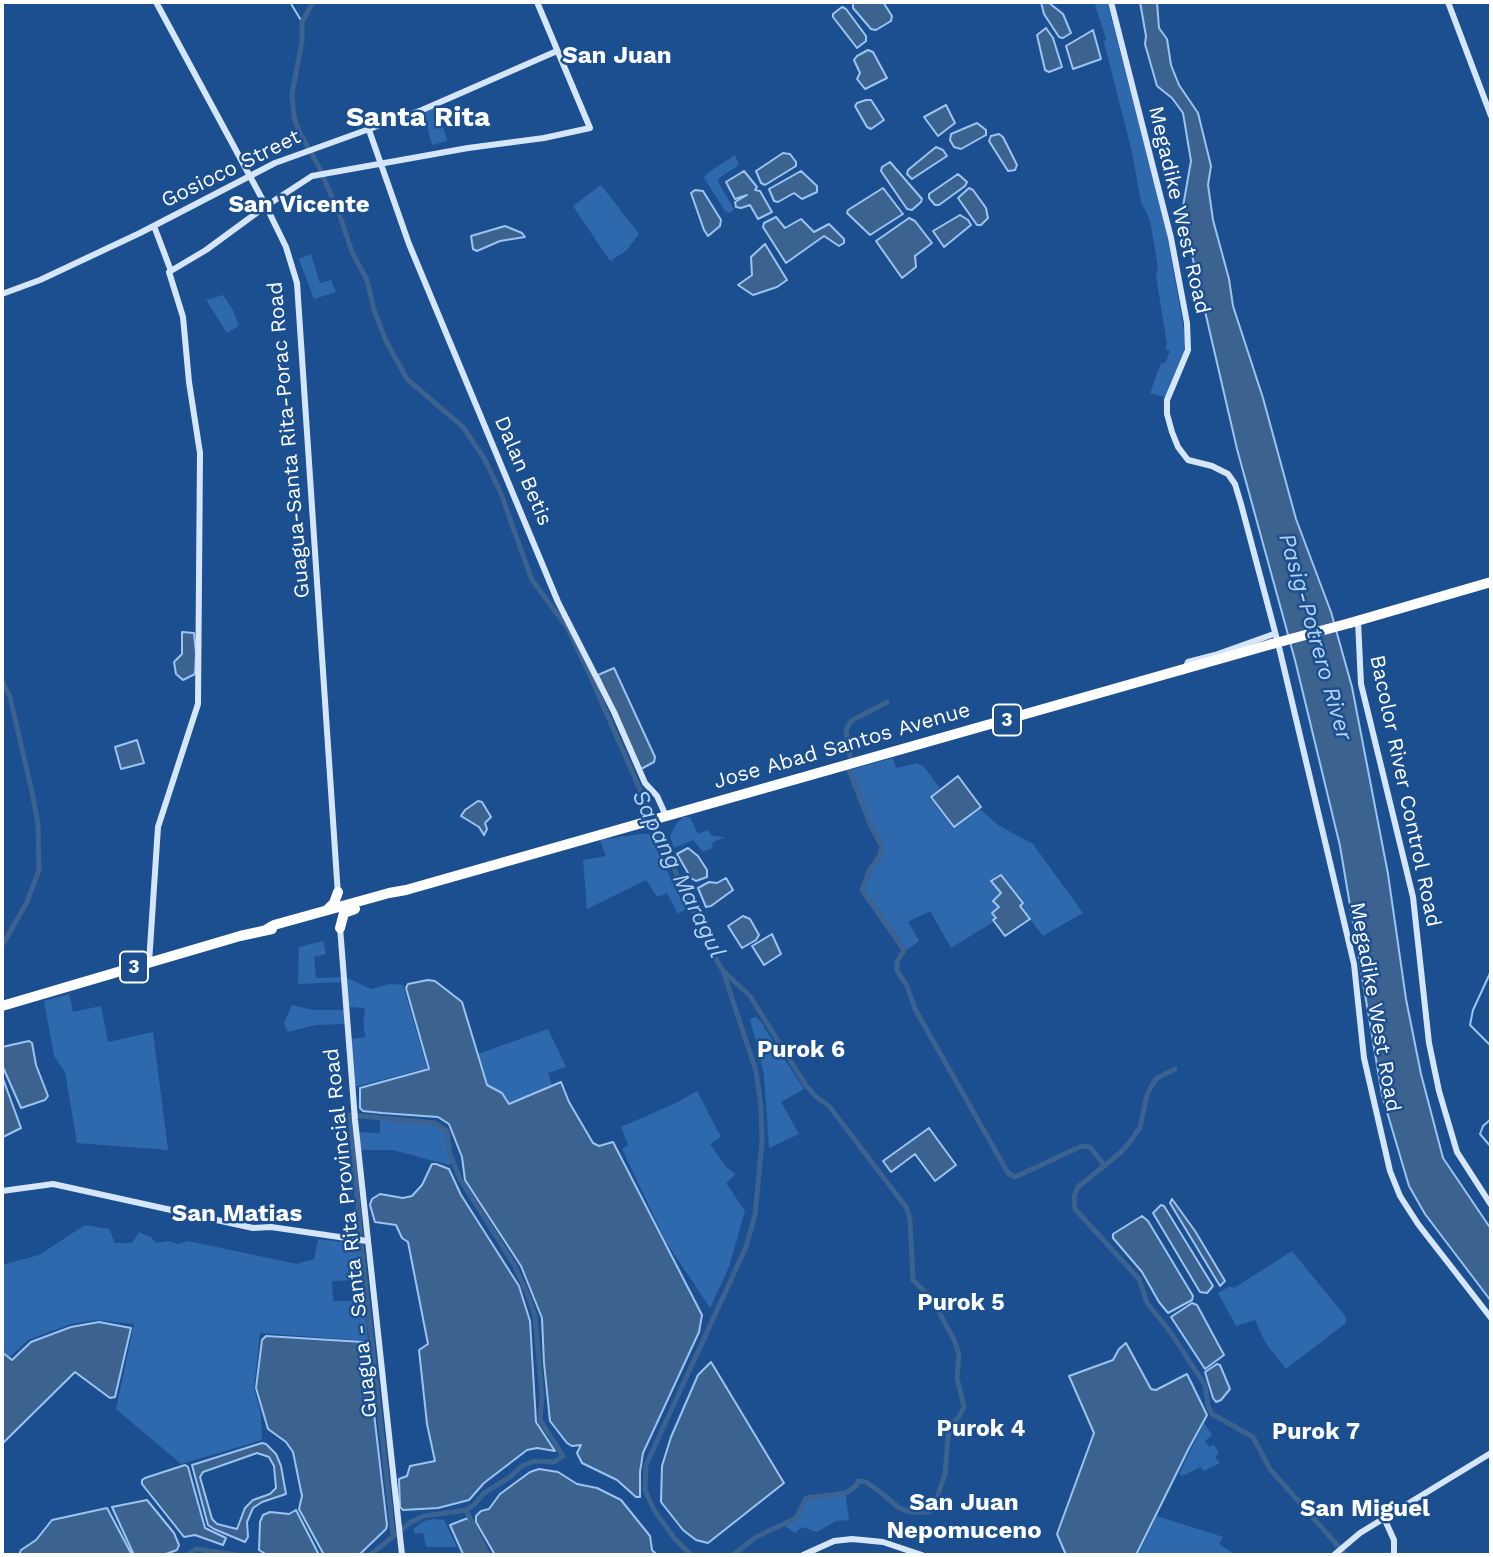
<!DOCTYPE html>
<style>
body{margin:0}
#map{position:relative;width:1493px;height:1557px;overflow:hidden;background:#1b4f8f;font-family:"Work Sans",sans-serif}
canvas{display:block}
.frame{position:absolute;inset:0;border:4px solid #fff;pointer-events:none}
</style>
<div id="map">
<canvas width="1493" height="1557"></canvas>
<div class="frame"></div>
</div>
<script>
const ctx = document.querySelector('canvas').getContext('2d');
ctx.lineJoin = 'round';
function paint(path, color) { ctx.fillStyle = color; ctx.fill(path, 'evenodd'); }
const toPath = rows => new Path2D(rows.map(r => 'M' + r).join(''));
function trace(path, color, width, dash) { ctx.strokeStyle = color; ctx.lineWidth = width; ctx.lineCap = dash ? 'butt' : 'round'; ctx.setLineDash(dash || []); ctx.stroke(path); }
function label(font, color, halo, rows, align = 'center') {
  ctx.font = font + ' "Work Sans",sans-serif'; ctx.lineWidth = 5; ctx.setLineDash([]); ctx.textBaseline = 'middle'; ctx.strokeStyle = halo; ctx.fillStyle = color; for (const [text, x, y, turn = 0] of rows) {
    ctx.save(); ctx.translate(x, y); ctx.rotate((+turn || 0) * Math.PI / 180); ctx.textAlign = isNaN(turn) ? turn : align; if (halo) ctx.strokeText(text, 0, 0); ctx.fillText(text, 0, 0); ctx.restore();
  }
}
paint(toPath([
 [1094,2,1107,2,1165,222,1186,342,1184,352,1165,397,1150,393,1161,363,1165,363,1170,351,1165,349,1167,344,1156,276,1158,267,1150,220,1141,202,1132,152,1104,42,1106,39],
 [438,107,447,141,432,145,423,111],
 [735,155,739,165,719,178,718,182,734,209,730,213,725,211,704,178,706,174],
 [601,185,639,234,626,251,610,261,573,206],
 [311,254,320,283,331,280,336,292,314,299,299,259],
 [223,295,233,310,239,326,227,333,206,300],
 [893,758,896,768,917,763,924,767,940,788,929,797,953,828,980,809,998,825,1033,844,1083,913,1043,936,1020,906,1024,903,1001,874,990,881,1000,893,992,900,998,907,991,912,995,918,993,922,951,948,930,911,908,922,919,941,907,950,864,890,869,872,880,856,883,847,870,824,850,770],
 [683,817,690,817,698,834,708,830,712,836,725,837,713,842,712,848,703,852,693,840,674,848,670,836,677,823],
 [640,834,649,834,686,909,678,914,667,893,657,897,646,880,587,909,583,860,606,856,600,840],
 [323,941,326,954,314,957,316,978,343,977,343,982,298,984,299,947],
 [347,978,371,989,390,984,403,985,427,1068,354,1087,351,1039,365,1037,363,1017,365,1017,364,1008,349,1007],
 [69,994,73,1012,101,1006,108,1042,153,1032,168,1150,77,1143,65,1072,54,1056,44,1001],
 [292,1005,313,1010,344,1010,345,1024,316,1025,288,1032,284,1023],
 [756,1017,764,1025,763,1026,804,1089,781,1102,799,1134,769,1148,764,1074,750,1019],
 [548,1029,566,1067,548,1073,552,1085,509,1104,502,1092,488,1085,478,1054],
 [697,1091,721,1137,710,1144,726,1167,736,1174,726,1183,745,1211,729,1267,710,1308,666,1242,622,1149,628,1145,621,1127,676,1103],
 [380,1120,435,1124,442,1127,446,1131,452,1163,449,1165,393,1150,360,1150,357,1132,380,1133],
 [85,1225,109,1229,115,1243,132,1243,139,1232,151,1237,156,1243,168,1241,178,1244,188,1241,297,1264,314,1259,318,1239,359,1244,363,1280,332,1281,333,1301,365,1301,368,1341,260,1333,254,1388,261,1414,262,1440,181,1464,116,1409,134,1324,97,1320,71,1324,28,1340,10,1357,2,1350,2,1265,39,1255],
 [1292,1251,1346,1317,1346,1323,1286,1369,1265,1342,1255,1320,1236,1326,1218,1293,1230,1286,1234,1288],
 [1204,1423,1212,1435,1205,1441,1209,1447,1214,1445,1219,1453,1215,1457,1220,1463,1204,1471,1191,1455,1200,1467,1183,1476,1179,1474],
 [824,1496,846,1496,849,1520,836,1521,817,1532,802,1527,795,1533,785,1526,796,1519,807,1499],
 [1157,1516,1223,1537,1219,1544,1236,1555,1138,1555],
 [433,1519,444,1520,457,1547,426,1547,423,1533,415,1534,413,1529,424,1521]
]), '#2e69ad');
const water = toPath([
 [853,2,883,2,892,16,891,21,876,30,871,29,853,8,853,2],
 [1041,2,1048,2,1063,14,1071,33,1063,38,1059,37,1044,14,1041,2],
 [1140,2,1157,2,1159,28,1167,39,1171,65,1179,85,1198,113,1211,166,1208,185,1213,220,1229,279,1233,306,1263,398,1296,519,1331,612,1352,687,1388,874,1406,999,1421,1074,1443,1158,1491,1229,1491,1301,1425,1214,1409,1186,1382,1095,1340,846,1295,660,1237,449,1182,212,1191,161,1183,113,1172,98,1157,86,1145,44,1146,36,1140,2],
 [842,7,846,9,866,36,866,41,857,48,833,17,833,14,842,7],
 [1046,28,1053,38,1062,67,1049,72,1045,70,1037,35,1046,28],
 [1093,30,1101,59,1073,69,1066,46,1093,30],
 [868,50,873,52,887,78,865,89,857,79,860,73,854,60,857,56,868,50],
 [866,100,871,100,884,120,871,129,867,127,855,106,857,103,866,100],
 [946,105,955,123,938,136,924,117,946,105],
 [977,123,986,130,986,135,961,149,954,147,950,140,951,134,977,123],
 [999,134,1003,137,1017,165,1015,170,1008,171,989,141,991,136,999,134],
 [936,147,943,150,947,156,912,179,907,174,908,170,936,147],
 [783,153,790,154,796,162,796,166,765,185,761,183,756,171,783,153],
 [890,162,922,199,921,202,912,210,907,209,881,171,882,167,890,162],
 [744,171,757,187,755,190,760,191,772,212,758,219,750,205,741,208,736,207,735,202,747,195,735,199,726,182,744,171],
 [801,171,817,186,817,192,802,199,794,193,778,202,774,201,769,189,801,171],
 [958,174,967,182,965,186,939,205,935,205,929,198,929,194,958,174],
 [883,188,903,214,870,235,847,213,848,210,883,188],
 [969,188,973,190,986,208,988,218,981,225,977,225,958,198,969,188],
 [695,190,703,191,721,220,720,226,708,236,704,230,691,193,695,190],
 [960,215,968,220,971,225,944,247,933,231,960,215],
 [776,217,785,228,801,219,814,232,829,224,844,239,844,243,839,246,824,236,786,263,763,227,764,223,776,217],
 [909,218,915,221,932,243,915,256,916,267,902,278,876,241,909,218],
 [505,226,522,233,525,237,500,241,477,251,473,249,471,236,505,226],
 [765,244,787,280,777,287,753,295,738,285,752,275,751,257,765,244],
 [182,632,194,633,196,653,195,674,183,680,176,674,174,662,182,654,182,632],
 [614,668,655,757,654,762,639,770,598,675,614,668],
 [137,740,144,763,121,769,115,747,137,740],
 [958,776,981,807,954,827,931,797,958,776],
 [478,801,482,802,491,817,485,823,487,829,484,835,479,827,461,816,465,810,478,801],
 [688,848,698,856,707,870,707,877,696,881,691,878,677,854,688,848],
 [1001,875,1023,903,1020,906,1030,919,1005,936,993,920,996,918,992,913,999,907,993,901,1001,893,991,881,1001,875],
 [726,878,733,890,711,906,706,907,698,888,709,882,717,883,726,878],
 [743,916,750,919,759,935,756,940,742,948,728,926,743,916],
 [772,934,781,954,764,965,752,946,772,934],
 [428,980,435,981,462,1002,487,1085,502,1093,509,1104,561,1082,569,1102,593,1143,599,1146,613,1142,702,1315,699,1332,643,1453,640,1472,640,1497,636,1497,617,1480,582,1463,577,1453,581,1445,572,1446,567,1443,550,1421,544,1363,542,1318,521,1266,465,1180,462,1157,449,1124,438,1117,382,1113,363,1111,360,1108,360,1088,429,1069,406,988,408,984,428,980],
 [29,1041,32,1043,36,1065,48,1096,45,1100,21,1108,2,1065,2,1047,29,1041],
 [2,1076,21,1128,3,1137,2,1133,2,1076],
 [929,1128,956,1165,935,1181,915,1154,891,1172,883,1161,929,1128],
 [432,1164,436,1164,449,1169,461,1195,519,1286,530,1321,536,1422,555,1451,537,1448,527,1450,484,1483,469,1500,438,1508,403,1510,400,1507,399,1479,407,1476,410,1466,435,1461,427,1424,419,1350,428,1344,408,1242,402,1238,396,1225,375,1222,370,1205,372,1199,380,1194,403,1198,412,1196,422,1185,432,1164],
 [1172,1199,1195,1231,1225,1281,1220,1286,1170,1203,1172,1199],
 [1161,1205,1164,1206,1213,1286,1207,1293,1200,1292,1153,1213,1161,1205],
 [1142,1216,1148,1221,1193,1296,1192,1300,1168,1313,1159,1302,1142,1272,1113,1238,1113,1234,1142,1216],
 [1192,1303,1197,1305,1224,1355,1205,1369,1171,1317,1192,1303],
 [99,1322,131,1328,115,1397,110,1398,75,1372,2,1444,2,1352,12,1360,31,1342,71,1327,99,1322],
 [266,1336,363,1342,366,1345,387,1525,386,1529,359,1555,324,1555,299,1509,302,1496,293,1452,286,1442,268,1429,256,1388,262,1340,266,1336],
 [1126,1343,1151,1389,1156,1390,1187,1374,1207,1415,1189,1448,1136,1555,1066,1555,1057,1534,1094,1433,1069,1376,1113,1360,1119,1349,1126,1343],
 [711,1362,784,1483,708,1543,696,1540,683,1530,661,1502,662,1466,671,1437,698,1375,711,1362],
 [1217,1364,1220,1365,1230,1389,1221,1400,1216,1402,1213,1398,1205,1372,1217,1364],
 [262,1443,266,1444,276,1454,281,1466,286,1494,262,1502,253,1508,247,1522,248,1537,245,1542,214,1529,208,1525,192,1465,262,1443],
 [257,1453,269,1457,274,1466,276,1488,270,1494,253,1500,245,1508,237,1529,217,1524,212,1519,200,1477,203,1472,257,1453],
 [185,1465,188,1467,205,1528,226,1538,223,1545,195,1535,184,1537,142,1484,142,1480,145,1478,185,1465],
 [539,1469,558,1472,577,1484,597,1488,621,1500,650,1536,652,1550,657,1555,495,1555,476,1522,476,1516,481,1511,489,1509,500,1494,530,1472,539,1469],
 [147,1500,174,1533,179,1545,177,1550,163,1555,134,1555,112,1507,147,1500],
 [107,1508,132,1555,19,1555,21,1550,36,1540,52,1520,107,1508],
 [296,1510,319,1555,267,1555,259,1550,260,1522,263,1515,270,1512,289,1514,296,1510],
 [468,1518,478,1534,487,1555,463,1554,450,1525,468,1518]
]);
paint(water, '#3c6290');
trace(water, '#9cc4f0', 2);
trace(toPath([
 [290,2,302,22],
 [1491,971,1473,1010,1470,1025,1491,1046],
 [1491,1119,1483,1126,1480,1134,1491,1147]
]), '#9cc4f0', 2);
trace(toPath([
 [313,2,302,22,302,41,292,94,294,117,300,133,319,167,340,216,352,252,367,280,374,310,386,341,407,379,463,427,484,458,500,491,532,580,567,627,589,673,648,808,655,834,665,849,717,961,723,971,750,996,805,1084,815,1096,829,1106,906,1207,910,1219,913,1280,932,1299,954,1340,959,1354,957,1378,964,1407,960,1415,952,1425,948,1436,945,1474,934,1507,930,1512,910,1512,899,1508,883,1494,866,1482,858,1481,857,1485,846,1493,806,1498,796,1518,756,1537,733,1555],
 [2,681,10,697,32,792,38,824,39,870,27,902,2,946],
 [850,756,846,730,851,721,887,702],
 [849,770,870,824,882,847,880,855,869,871,862,890,904,950,897,962,897,970,907,986,915,1009,1008,1173,1015,1177,1082,1146,1090,1147,1105,1166],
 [1175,1069,1157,1078,1151,1087,1147,1095,1140,1127,1130,1142,1120,1153,1078,1187,1074,1196,1075,1209,1139,1279,1147,1303,1171,1333,1205,1385,1208,1406,1212,1414,1253,1437,1270,1469,1346,1555],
 [466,1510,488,1555],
 [187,1555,196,1549,237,1555],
 [370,1555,411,1522,424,1516,466,1510,474,1505,484,1493,510,1477,522,1466,535,1461,554,1462,563,1456,540,1420,542,1396,535,1316,529,1298,515,1266,460,1179,450,1154,447,1131,435,1123,350,1115,362,1253,393,1535],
 [691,1555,675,1539,654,1510,645,1490,646,1465,746,1247,755,1215,762,1142,761,1107,756,1071,724,974],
 [1385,1555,1392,1555]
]), '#3c6290', 5);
trace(toPath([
 [156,2,266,206,286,247,297,283,338,895],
 [1111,2,1171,238,1187,323,1188,350,1167,400,1167,414,1172,432,1178,447,1188,460,1212,466,1228,474,1235,484,1241,504,1279,647,1354,964,1364,1058,1390,1171,1400,1196,1418,1224,1491,1318],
 [1448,2,1491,116],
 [369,130,409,244,558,602,614,712,645,783,657,796,666,816],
 [154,226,171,271],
 [2,294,40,280,140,233,275,163,422,110,557,51],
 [1358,621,1361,684,1413,897,1429,1043,1439,1091,1457,1152,1491,1205],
 [1185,669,1188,662,1215,655,1274,634],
 [340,927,355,1120,402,1555],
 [149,963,158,827,198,704,200,453,189,382,183,317,169,272,206,250,266,206,312,176,468,148,544,138,590,128,537,2],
 [2,1191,53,1184,253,1228,271,1227,367,1241],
 [1384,1518,1394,1540,1394,1555],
 [803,1555,834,1541,852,1539,883,1542,922,1555],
 [1334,1555,1360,1533,1491,1453]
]), '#d6e6fa', 6);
trace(toPath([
 [1350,623,1491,582],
 [328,909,334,903,338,892],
 [340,928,344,913,355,909],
 [267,929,274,925,389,893,406,890,1272,644],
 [2,1006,240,936,272,929]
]), '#fff', 10);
trace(toPath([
 [1272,644,1350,623]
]), '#fff', 10);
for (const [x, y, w] of [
 [1007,720,28],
 [134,967,28]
]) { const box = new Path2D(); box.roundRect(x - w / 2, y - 15.5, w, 31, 5); ctx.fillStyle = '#1b4f8f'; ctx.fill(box); trace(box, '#fff', 2); }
label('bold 19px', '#fff', null, [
 ["3",1007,720],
 ["3",134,967]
]);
label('21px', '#fff', '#1b4f8f', [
 ["Gosioco Street",231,169,-26],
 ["Megadike West Road",1179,210,77],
 ["Guagua-Santa Rita-Porac Road",289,440,-95],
 ["Dalan Betis",523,471,67],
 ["Jose Abad Santos Avenue",842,746,-16],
 ["Bacolor River Control Road",1405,791,78],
 ["Megadike West Road",1375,1007,80],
 ["Guagua - Santa Rita Provincial Road",351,1233,-96]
]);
label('italic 23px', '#b5d3f5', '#1b4f8f', [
 ["Pasig-Potrero River",1315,637,74],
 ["Sapang Maragul",678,874,64]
]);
label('bold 23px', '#fff', '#1b4f8f', [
 ["Purok 6",801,1050],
 ["Purok 5",961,1303],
 ["Purok 4",981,1429],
 ["Purok 7",1316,1432]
]);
label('bold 24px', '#fff', '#1b4f8f', [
 ["San Juan",617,56],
 ["San Vicente",299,205],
 ["San Matias",237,1214],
 ["San Juan",964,1503],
 ["Nepomuceno",964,1531],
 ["San Miguel",1365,1509]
]);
label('bold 28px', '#fff', '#1b4f8f', [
 ["Santa Rita",418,118]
]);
</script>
